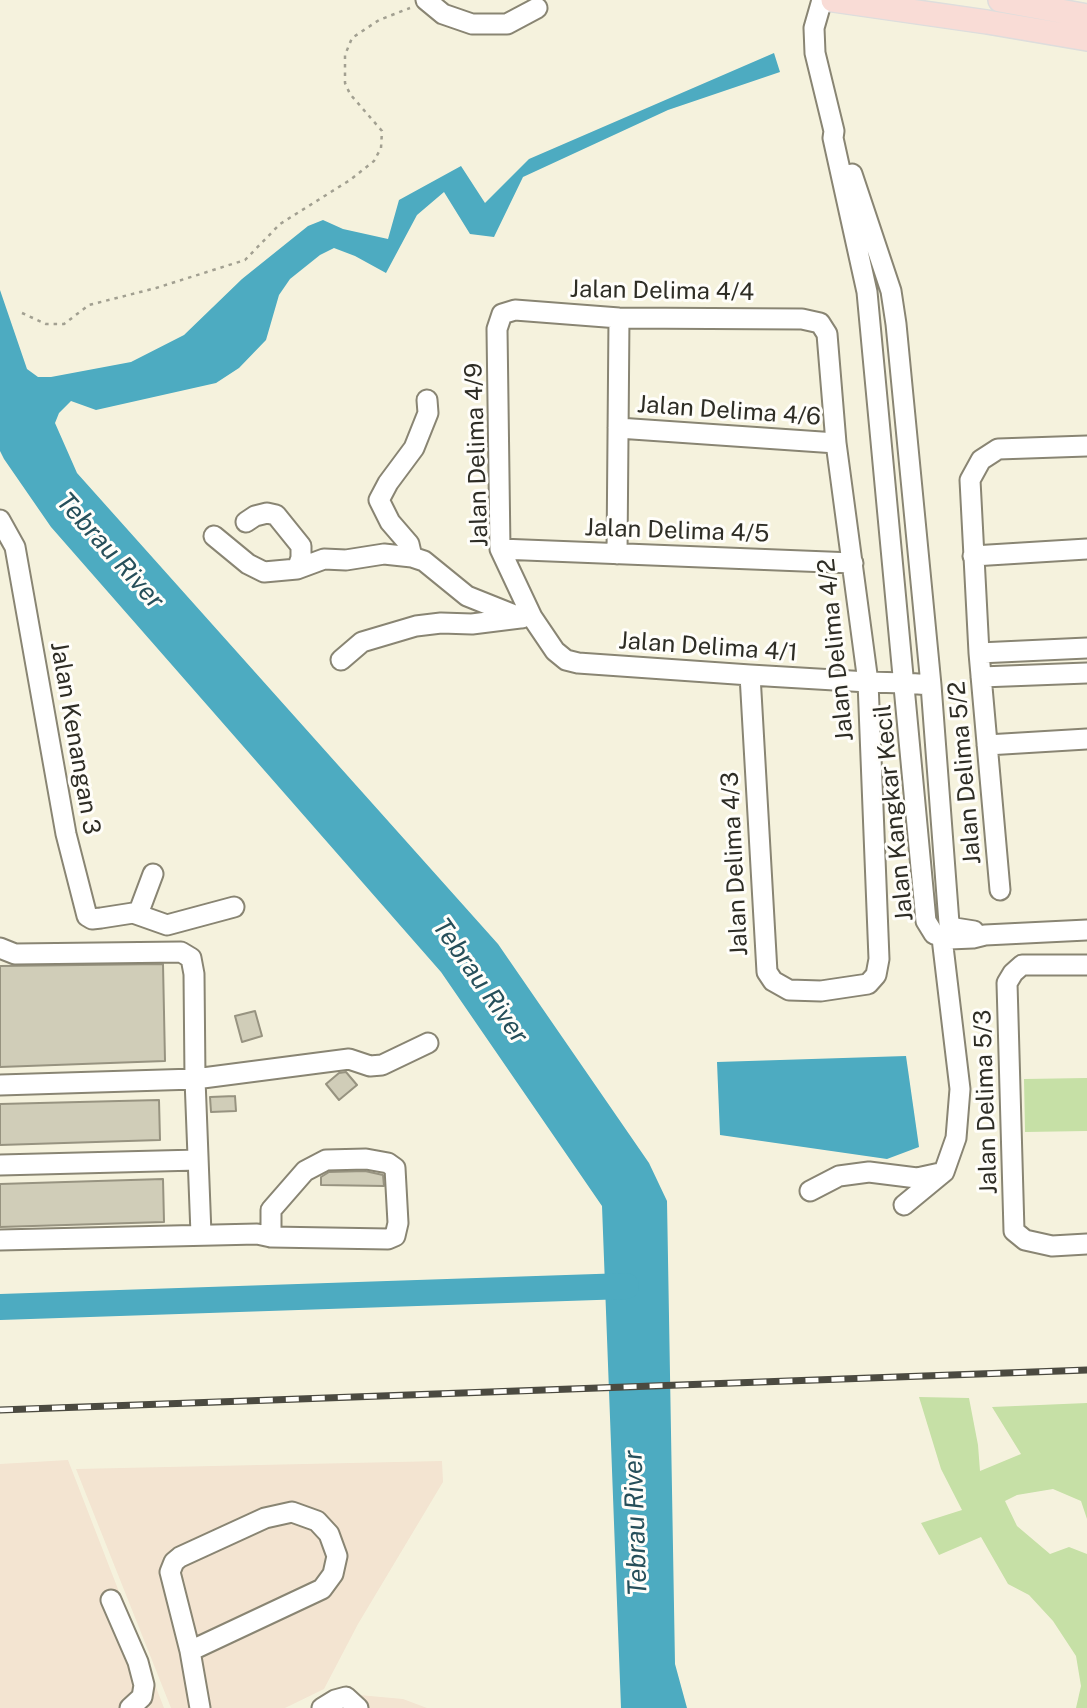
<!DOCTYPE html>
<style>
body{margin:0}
canvas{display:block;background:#f5f2dd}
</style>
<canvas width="1087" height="1708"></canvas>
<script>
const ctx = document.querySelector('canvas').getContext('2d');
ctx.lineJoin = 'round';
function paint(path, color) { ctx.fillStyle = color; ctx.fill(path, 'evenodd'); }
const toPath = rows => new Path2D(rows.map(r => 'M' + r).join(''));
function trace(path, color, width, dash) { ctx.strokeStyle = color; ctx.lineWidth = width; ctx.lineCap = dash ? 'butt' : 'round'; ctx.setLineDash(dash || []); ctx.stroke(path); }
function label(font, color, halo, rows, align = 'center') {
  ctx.font = font + ' "Public Sans",sans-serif'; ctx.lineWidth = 6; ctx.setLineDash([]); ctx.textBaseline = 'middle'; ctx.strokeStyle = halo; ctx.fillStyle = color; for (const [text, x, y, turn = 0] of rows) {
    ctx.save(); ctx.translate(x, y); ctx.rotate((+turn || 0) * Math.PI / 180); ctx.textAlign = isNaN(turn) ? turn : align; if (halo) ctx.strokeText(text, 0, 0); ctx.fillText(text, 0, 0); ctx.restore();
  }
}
paint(toPath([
 [68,1460,164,1708,0,1708,0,1464],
 [442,1461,443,1482,358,1624,324,1689,285,1708,171,1708,76,1469],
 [348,1694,403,1699,427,1708,319,1708]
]), '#f3e4d1');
paint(toPath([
 [1087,1078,1087,1131,1025,1132,1024,1079],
 [919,1397,969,1398,978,1445,980,1471,1021,1454,992,1407,1087,1403,1087,1519,1081,1501,1053,1489,1017,1495,1005,1501,1017,1526,1050,1554,1069,1547,1087,1554,1087,1708,1076,1708,1081,1686,1076,1656,1053,1621,1029,1595,1008,1584,981,1537,939,1555,921,1523,962,1510,941,1469]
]), '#c6e0a6');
paint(toPath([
 [774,53,780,72,668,110,523,177,494,237,470,234,444,192,417,215,386,273,355,256,334,248,320,255,290,279,279,295,266,340,239,368,216,383,96,410,71,401,59,413,55,423,77,473,498,944,649,1163,667,1201,675,1664,687,1708,621,1708,602,1206,441,972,51,527,4,459,0,451,0,290,27,369,38,377,51,377,131,362,184,335,242,279,308,226,323,220,343,229,388,239,399,200,461,166,485,203,529,159],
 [906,1056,919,1147,887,1159,720,1135,717,1062]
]), '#4dabc1');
trace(toPath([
 [0,1307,626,1286]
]), '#4dabc1', 26);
const building = toPath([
 [163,964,165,1061,0,1067,0,966,163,964],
 [255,1011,262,1036,242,1042,235,1016,255,1011],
 [346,1072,357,1085,339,1100,326,1084,339,1073,346,1072],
 [235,1096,236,1111,211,1112,210,1097,235,1096],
 [159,1100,160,1140,0,1145,0,1104,159,1100],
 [365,1171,383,1175,384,1186,321,1185,321,1177,329,1172,365,1171],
 [163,1179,164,1222,0,1227,0,1184,163,1179]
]);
paint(building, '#d0cdb8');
trace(building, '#979380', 2);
const minor = toPath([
 [426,0,443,14,472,24,507,24,537,8],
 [822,0,814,28,815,53,834,131,833,138,867,292,926,921,934,934,949,939,973,938,985,935,1087,930],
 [852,174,891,291,896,324,931,685,949,923,955,928,974,931],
 [618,428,836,443],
 [0,520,15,547,66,834,87,916,92,919,101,918,133,913,167,925,234,907],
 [246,522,255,516,267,513,276,515,301,546,301,558,297,569],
 [214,536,248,564,264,572,297,569,324,559,346,560,384,554,412,557,424,561,467,596,522,618],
 [500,549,853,563],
 [617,554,619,318],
 [973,556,1087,549],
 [412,557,409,544,390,522,379,500,388,483,414,448,428,413,427,400],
 [979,653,1087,648],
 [341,660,362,642,416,626,441,623,472,624,520,618],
 [750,675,767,972,773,981,789,990,821,991,868,984,876,975,879,959,868,682,836,443,827,334,820,323,802,319,619,318,515,310,502,314,497,329,500,549,532,617,555,651,566,660,578,663,750,675,868,682,905,683,931,685],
 [981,677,1087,673],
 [987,745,1087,739],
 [1000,890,979,653,970,480,981,460,998,449,1087,446],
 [138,914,153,874],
 [0,948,15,954,181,952,191,958,194,974,195,1079,201,1234],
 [1087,965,1022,965,1013,973,1007,983,1014,1231,1025,1240,1052,1246,1087,1244],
 [0,1085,195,1079,349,1059,370,1066,382,1065,428,1043],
 [0,1165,198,1160],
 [810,1191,839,1176,869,1172,917,1178,940,1173],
 [904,1205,944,1172,956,1138,960,1089,942,938],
 [0,1240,257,1234,271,1237,388,1239,395,1236,398,1223,395,1168,388,1163,366,1159,326,1160,305,1171,271,1210,271,1237],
 [111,1600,138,1662,144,1685,142,1697,130,1708],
 [190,1651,322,1589,333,1574,337,1556,329,1534,317,1521,292,1512,265,1518,180,1557,174,1562,170,1572,190,1651,200,1708],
 [322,1708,335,1700,346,1697,358,1708]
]);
const major = toPath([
 [833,0,987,22,1087,39],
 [1000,0,1087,16]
]);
trace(minor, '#898573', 23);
trace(major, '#dedddc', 26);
trace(toPath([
 [22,313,46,324,64,324,89,305,156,288,245,260,280,224,350,180,374,161,381,148,382,131,350,94,345,83,345,55,352,38,379,20,410,8]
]), '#a2a091', 2.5, [3.5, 5]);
trace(minor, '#fff', 19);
trace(major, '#f9dcd6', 23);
const rail = toPath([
 [0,1410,1087,1370]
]);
trace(rail, '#4b4a40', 7);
trace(rail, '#fffefa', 4.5, [13]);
label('24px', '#2e2d25', '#fffefa', [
 ["Jalan Delima 4/4",662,291,1],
 ["Jalan Delima 4/6",729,411,4],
 ["Jalan Delima 4/9",477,455,-92],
 ["Jalan Delima 4/5",677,531,2],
 ["Jalan Delima 4/1",708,647,4],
 ["Jalan Delima 4/2",836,650,-96],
 ["Jalan Kenangan 3",75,738,80],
 ["Jalan Delima 5/2",965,773,-95],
 ["Jalan Kangkar Kecil",894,813,-96],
 ["Jalan Delima 4/3",735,864,-93],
 ["Jalan Delima 5/3",986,1102,-92]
]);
label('italic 26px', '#264f5a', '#fffefa', [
 ["Tebrau River",110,551,48],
 ["Tebrau River",480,981,55],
 ["Tebrau River",636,1523,-92]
]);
</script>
